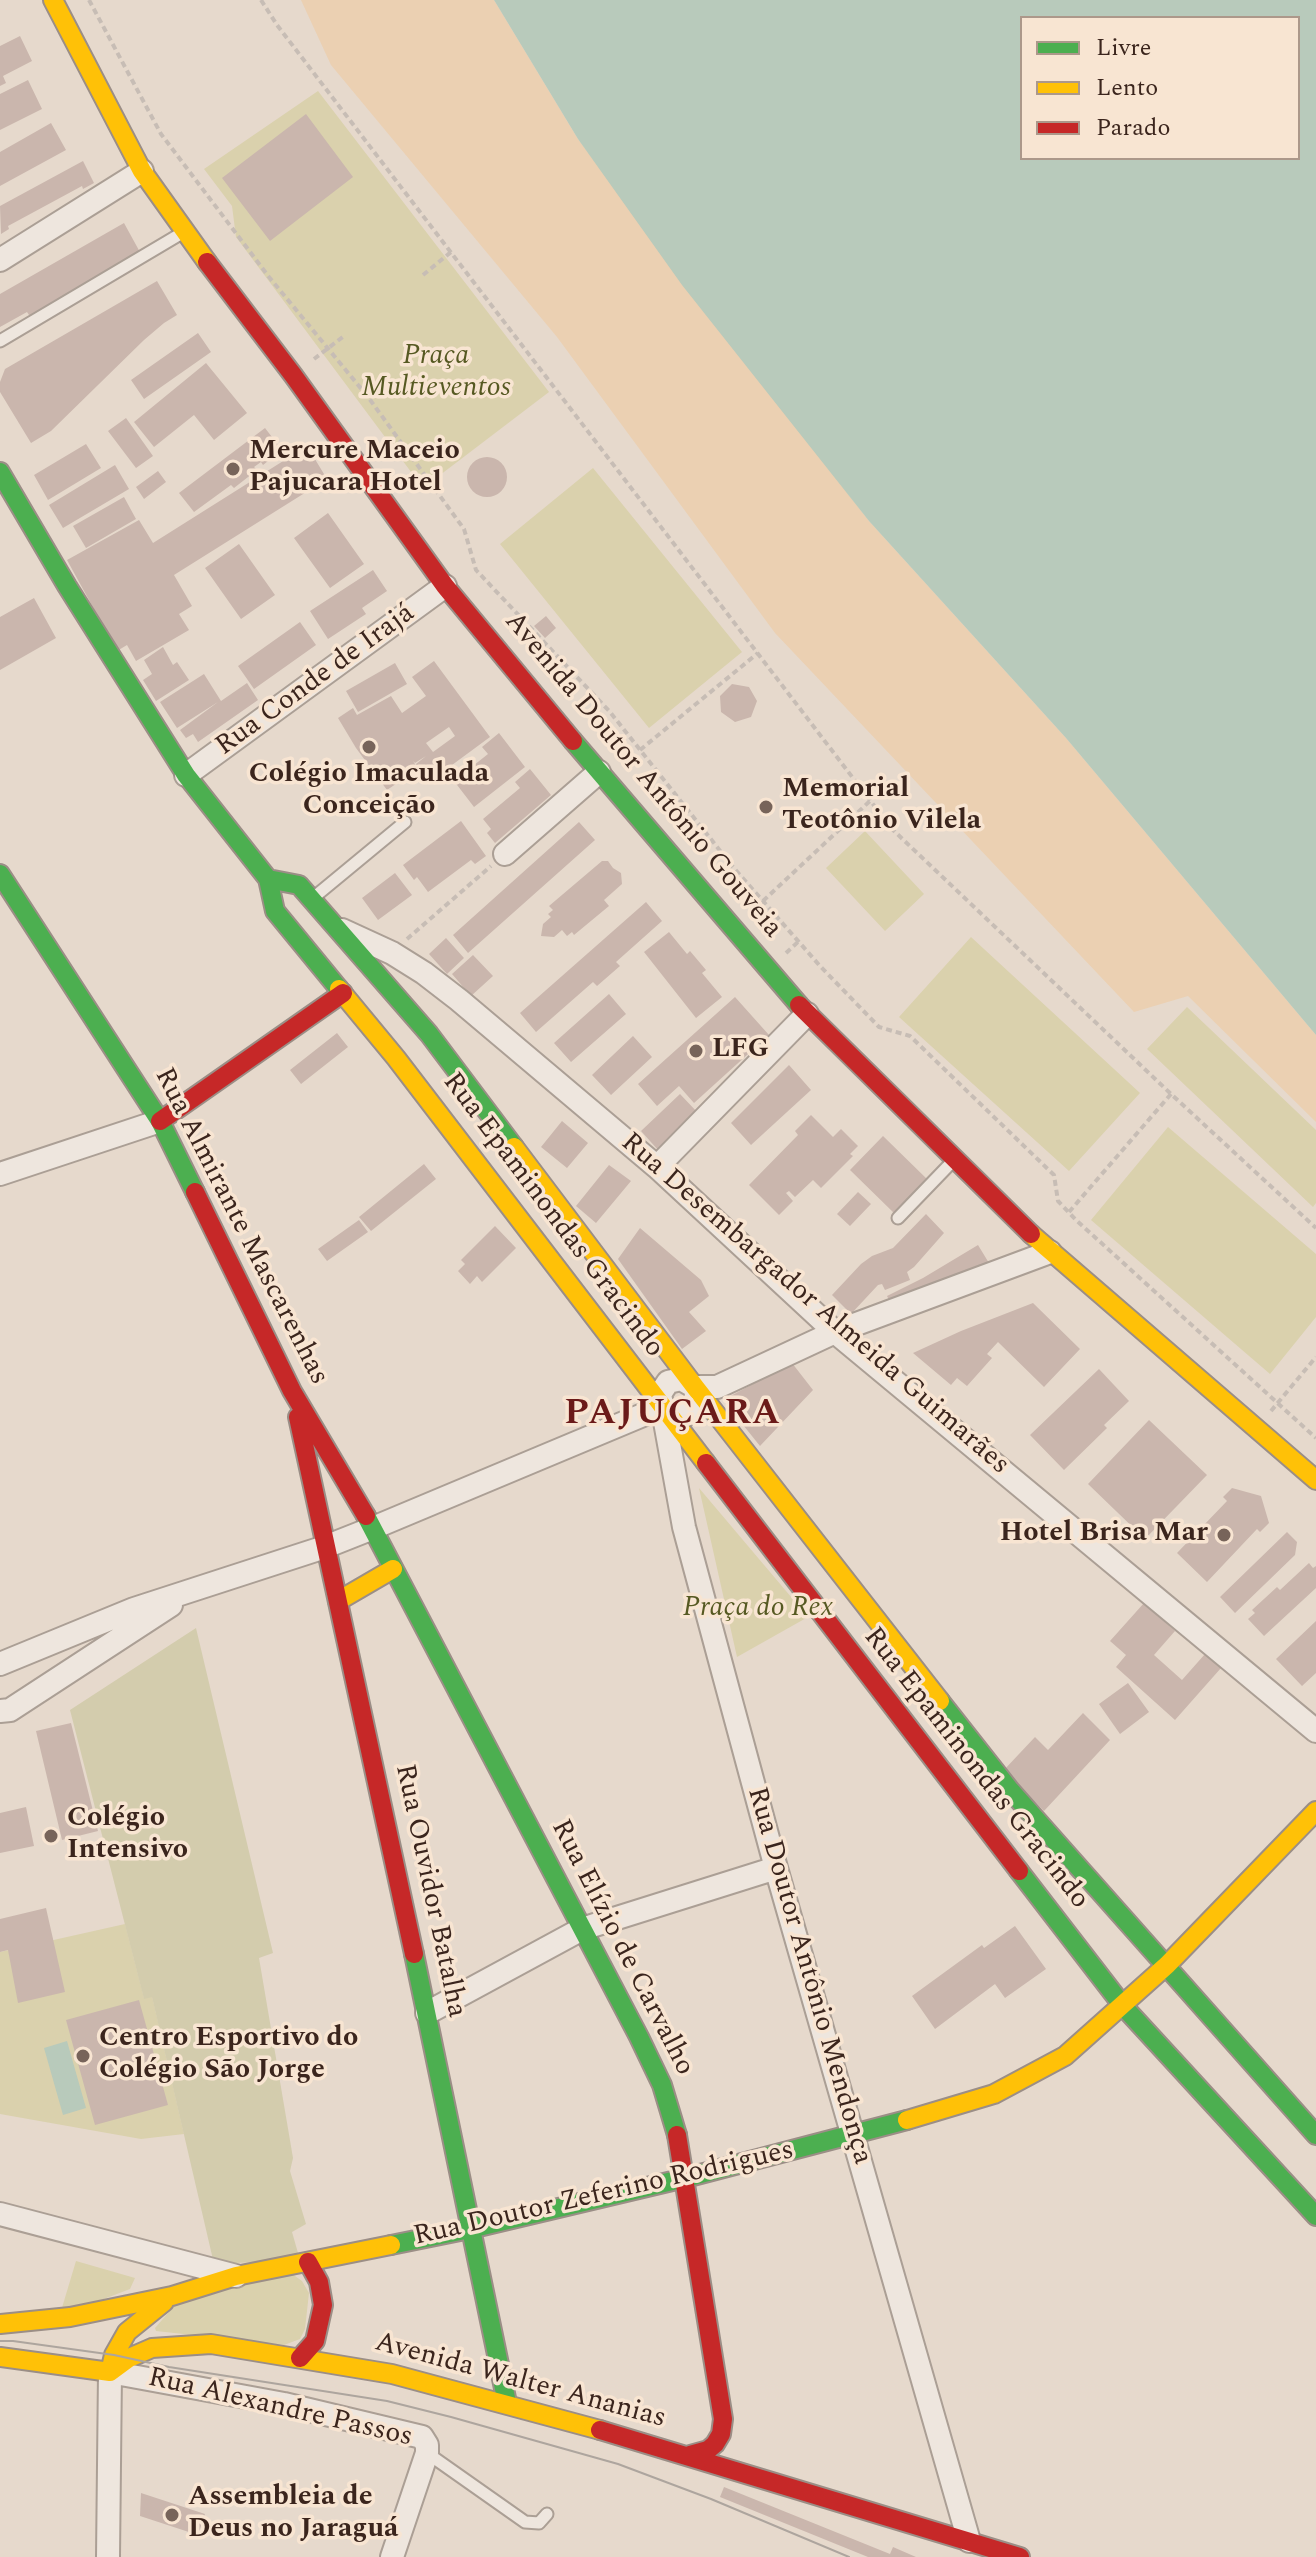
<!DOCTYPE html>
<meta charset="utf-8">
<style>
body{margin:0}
#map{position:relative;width:1316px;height:2557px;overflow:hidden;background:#e6d9cc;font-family:Spectral,serif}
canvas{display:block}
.legend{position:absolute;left:1020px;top:16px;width:280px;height:144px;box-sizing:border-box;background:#f8e5d2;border:2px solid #ac988a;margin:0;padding:10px 14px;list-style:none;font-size:24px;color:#3b251d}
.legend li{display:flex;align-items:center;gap:16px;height:40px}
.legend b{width:40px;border:2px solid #ac988a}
</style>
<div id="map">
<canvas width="1316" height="2557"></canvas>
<ul class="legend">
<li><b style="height:10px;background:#4caf50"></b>Livre</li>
<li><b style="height:10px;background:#ffc107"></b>Lento</li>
<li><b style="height:10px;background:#c62828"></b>Parado</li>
</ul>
</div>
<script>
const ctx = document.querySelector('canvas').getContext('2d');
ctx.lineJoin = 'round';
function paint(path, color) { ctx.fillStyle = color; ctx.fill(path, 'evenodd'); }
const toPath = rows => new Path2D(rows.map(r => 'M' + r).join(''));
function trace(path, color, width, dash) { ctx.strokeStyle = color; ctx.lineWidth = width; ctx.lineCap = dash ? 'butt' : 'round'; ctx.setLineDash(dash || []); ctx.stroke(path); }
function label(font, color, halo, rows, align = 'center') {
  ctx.font = font + ' Spectral,serif'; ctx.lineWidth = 7; ctx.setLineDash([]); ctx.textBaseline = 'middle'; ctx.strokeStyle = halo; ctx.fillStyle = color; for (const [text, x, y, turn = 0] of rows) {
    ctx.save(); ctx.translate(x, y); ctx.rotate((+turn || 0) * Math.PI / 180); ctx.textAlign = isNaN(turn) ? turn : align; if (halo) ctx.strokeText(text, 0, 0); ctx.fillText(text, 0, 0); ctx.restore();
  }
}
paint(toPath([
 [318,91,549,392,423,488,236,237,232,206,204,169],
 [593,468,742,652,649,728,500,544],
 [865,831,924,894,885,931,826,868],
 [971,937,1140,1093,1069,1171,899,1017],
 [1187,1007,1316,1130,1316,1203,1313,1207,1147,1049],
 [1168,1127,1316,1254,1316,1317,1270,1374,1091,1220],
 [699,1488,808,1617,737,1657],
 [125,1924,144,1998,152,1996,184,2134,141,2139,0,2114,0,1952],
 [76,2261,135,2278,130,2289,75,2310,61,2311],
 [288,2271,302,2281,309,2293,305,2329,300,2339,284,2345,156,2331,155,2328,176,2304]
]), '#dad1ad');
paint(toPath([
 [301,0,494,0,578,139,869,521,1066,738,1316,1035,1316,1122,1188,996,1134,1012,775,633,557,337,331,65]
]), '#ebd0b2');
paint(toPath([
 [196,1628,273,1953,259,1958,293,2158,290,2171,306,2224,292,2232,300,2260,214,2264,152,1997,144,1999,70,1710]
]), '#d3ccad');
paint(toPath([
 [494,0,1316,0,1316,1035,1066,738,869,521,682,285,578,139],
 [1298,18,1298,158,1022,158,1022,18],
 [67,2041,86,2108,63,2115,44,2048]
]), '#b8cabb');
paint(toPath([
 [20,36,32,61,3,76,6,83,0,86,0,46],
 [28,80,42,109,0,130,0,94],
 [306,114,353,177,270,241,222,178],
 [51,123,66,150,0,186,0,152],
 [83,161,94,183,83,189,82,186,8,226,9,229,1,234,0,206],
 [124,223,141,254,31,318,27,312,0,327,0,294],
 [157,281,177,315,164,323,144,340,51,431,31,443,0,392,0,382,5,369],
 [198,333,211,352,144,399,131,380],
 [206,363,247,413,214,440,194,415,154,447,134,422],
 [126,418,153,456,136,468,108,431],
 [265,428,282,450,263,465,261,462,254,467,257,470,234,488,231,485,194,512,179,493],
 [86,444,101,468,48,500,34,475],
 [307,446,327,479,174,575,192,606,179,614,189,630,136,661,127,645,117,651,67,560,139,520,153,543],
 '467 477a20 20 0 1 1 40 0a20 20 0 1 1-40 0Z',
 [115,465,129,489,63,528,49,505],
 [158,471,166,482,144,499,136,487],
 [124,497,136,519,86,548,73,526],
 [328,513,364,564,330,588,294,538],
 [239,544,275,595,241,619,205,568],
 [373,570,387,591,362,608,366,614,328,639,310,611],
 [34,598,56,638,0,670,0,617],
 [546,616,556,628,545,638,534,626],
 [300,622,316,645,254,689,238,666],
 [163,647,173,665,177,662,189,680,156,701,143,680,152,674,144,660],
 [434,661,490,737,429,782,416,764,426,756,415,763,413,761,418,769,387,790,356,748,338,718,353,708,357,715,391,696,402,713,426,696,412,677],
 [449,727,455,736,433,752,426,743],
 [395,663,407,684,358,712,346,691],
 [204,674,221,701,247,683,258,700,198,742,193,734,186,738,180,730,218,702,177,728,160,702],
 [732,684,749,687,757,701,751,717,735,722,721,712,720,696],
 [499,733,525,767,474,807,454,781,488,754,482,747],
 [530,769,551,795,495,843,487,833,491,829,483,819,520,788,515,782],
 [461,821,486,856,475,864,471,860,428,892,417,877,414,880,403,865],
 [579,822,595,840,468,953,453,935],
 [602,861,608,861,613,868,621,873,622,884,604,900,609,906,574,935,572,932,567,936,562,930,554,937,541,936,543,924,551,917,548,914,553,910,549,906],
 [395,873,412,895,378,920,362,898],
 [646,902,662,921,616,962,620,966,597,986,593,982,536,1032,520,1013],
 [669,932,687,954,690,951,706,970,702,973,722,997,696,1018,644,952],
 [446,938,464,958,447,974,429,954],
 [473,955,493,976,471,996,452,974],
 [609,994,626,1014,571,1062,554,1043],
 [735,997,769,1035,694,1103,679,1086,657,1106,638,1084],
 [337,1033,348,1047,301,1084,290,1070],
 [633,1036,652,1057,611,1095,592,1075],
 [789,1065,811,1090,751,1145,731,1123],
 [680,1094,698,1113,659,1151,641,1131],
 [811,1115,833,1137,841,1129,858,1146,850,1154,853,1156,821,1188,813,1180,795,1197,789,1191,786,1193,793,1201,779,1215,749,1185,798,1135,795,1131],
 [562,1121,588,1143,567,1168,541,1147],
 [883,1136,929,1181,896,1215,850,1170],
 [424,1164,436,1179,371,1231,359,1217],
 [609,1165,631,1181,596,1223,576,1206],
 [858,1192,871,1204,850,1226,837,1214],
 [926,1214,944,1233,914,1267,907,1272,910,1280,885,1290,882,1284,878,1285,851,1314,832,1295,861,1264,872,1256,893,1248],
 [359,1220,368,1232,327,1261,318,1249],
 [495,1226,516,1248,482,1282,477,1276,470,1284,458,1271,465,1264,461,1260],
 [640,1228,701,1280,709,1296,689,1312,706,1331,682,1349,618,1259],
 [978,1245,992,1268,893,1308,887,1296,923,1278],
 [1033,1303,1080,1349,1044,1387,998,1342,987,1354,992,1358,967,1386,957,1378,951,1385,913,1353,961,1331],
 [792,1363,813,1390,760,1446,723,1400],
 [1099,1369,1129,1401,1104,1425,1107,1428,1064,1470,1030,1435],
 [1149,1420,1207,1475,1145,1539,1088,1484],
 [1232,1488,1261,1496,1269,1523,1260,1532,1257,1529,1207,1582,1177,1553,1227,1501,1223,1497],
 [1287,1532,1297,1542,1295,1555,1235,1613,1220,1597],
 [1309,1563,1313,1568,1316,1566,1316,1588,1264,1636,1248,1619,1255,1613,1252,1610,1277,1587,1280,1590],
 [1144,1603,1175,1631,1154,1655,1182,1680,1205,1654,1221,1668,1175,1720,1116,1667,1126,1655,1110,1641],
 [1316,1621,1316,1673,1302,1686,1276,1659],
 [1128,1683,1149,1712,1120,1734,1099,1704],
 [1083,1713,1110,1740,1044,1811,1003,1771,1035,1737,1048,1750],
 [71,1723,98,1831,62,1840,36,1731],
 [26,1807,34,1846,0,1853,0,1813],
 [46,1908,65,1992,18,2003,8,1950,0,1952,0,1919],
 [1015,1926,1046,1969,1005,1998,995,1984,935,2029,912,1996,982,1945,984,1948],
 [139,2000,168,2105,95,2125,66,2020],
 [724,2487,890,2554,893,2547,916,2557,868,2557,720,2497],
 [141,2493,205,2514,198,2535,140,2516]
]), '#cab6ad');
const lane = toPath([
 [0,341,182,233],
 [313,898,405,822],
 [898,1218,951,1163],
 [427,2453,525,2522,539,2523,547,2514]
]);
const street = toPath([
 [0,260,142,171],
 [186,775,445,586],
 [505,854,599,772],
 [342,930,392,953,424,973,459,1000,657,1167,835,1332,1316,1731],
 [657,1167,807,1014],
 [0,1174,160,1121],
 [695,1387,681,1379,668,1382,660,1394,684,1527,776,1868,969,2541],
 [663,1407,675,1415,688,1414,697,1403,695,1387,717,1387,835,1332,1050,1252],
 [0,1664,134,1609,325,1547,373,1528,662,1407],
 [0,1711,10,1710,171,1605],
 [427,2013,582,1929,776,1868],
 [0,2214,236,2276],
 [108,2557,110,2372,284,2404,422,2437,427,2445,427,2453,392,2557]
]);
const fast = toPath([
 [0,472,67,586,186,775,268,879,275,911,339,989],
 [573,741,799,1005],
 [0,874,160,1121,195,1192],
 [268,879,299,885,429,1034,514,1147],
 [366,1516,639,2037,662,2085,677,2135],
 [940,1701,1010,1790,1316,2135],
 [1019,1871,1123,2006,1316,2216],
 [414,1954,507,2403],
 [391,2245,470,2229,685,2178,907,2120]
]);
const slow = toPath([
 [53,0,142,171,207,262],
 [339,989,396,1058,706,1463],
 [514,1147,695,1387,940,1701],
 [1031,1234,1316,1480],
 [338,1601,393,1569],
 [907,2120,994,2094,1065,2056,1167,1965,1316,1811],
 [0,2324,70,2317,172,2296,236,2276,391,2245],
 [0,2357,110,2372,129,2358,152,2348,211,2344,392,2374,600,2430],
 [110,2372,114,2355,127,2332,164,2302]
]);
const jam = toPath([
 [207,262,293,375,445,586,573,741],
 [799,1005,1031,1234],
 [160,1121,343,993],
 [195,1192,292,1391,366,1516],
 [298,1417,414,1954],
 [706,1463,1019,1871],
 [677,2135,723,2419,721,2434,715,2444,708,2450,690,2455],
 [300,2358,315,2341,323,2305,319,2282,308,2262],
 [600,2430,1020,2557]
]);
trace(lane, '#ab9f95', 15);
trace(street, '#ab9f95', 26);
trace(fast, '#9b8e86', 22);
trace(slow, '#9b8e86', 22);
trace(jam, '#9b8e86', 22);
trace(toPath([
 [89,0,161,134,269,277,368,397,464,529,476,570,610,712,733,867,820,966,879,1027,910,1036,1054,1175,1058,1201,1076,1220,1316,1438],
 [261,0,277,25,892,829,1171,1094,1316,1228],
 [423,275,451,252],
 [314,359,344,336],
 [640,750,758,653],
 [763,901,871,800],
 [407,939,491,866],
 [786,953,799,941],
 [1069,1212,1171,1094],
 [1271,1411,1316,1357]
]), '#c7bdb5', 4, [6, 4]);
trace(lane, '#eee6de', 11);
trace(street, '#eee6de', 22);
trace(fast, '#4caf50', 18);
trace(slow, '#ffc107', 18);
trace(jam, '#c62828', 18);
trace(toPath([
 [0,2341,13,2341,114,2355,169,2367,387,2401,451,2417,618,2464,711,2499,849,2557]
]), '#ada59e', 2);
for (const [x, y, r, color] of [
 [233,469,8,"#77645a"],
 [369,747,8,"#77645a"],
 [766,807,8,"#77645a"],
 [696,1051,8,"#77645a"],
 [1224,1535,8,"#77645a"],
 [51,1836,8,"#77645a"],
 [83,2056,8,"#77645a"],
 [172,2515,8,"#77645a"]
]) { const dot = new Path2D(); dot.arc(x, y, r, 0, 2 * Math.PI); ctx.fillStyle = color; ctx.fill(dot); trace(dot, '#f8e5d2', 3); }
label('italic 28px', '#565922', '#f8e5d2', [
 ["Praça",436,358],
 ["Multieventos",436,390],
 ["Praça do Rex",758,1610]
]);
label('bold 28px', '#3b251d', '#f8e5d2', [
 ["Mercure Maceio",249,453],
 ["Pajucara Hotel",249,485],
 ["Colégio Imaculada",369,776,"center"],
 ["Conceição",369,808,"center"],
 ["Memorial",782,791],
 ["Teotônio Vilela",782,823],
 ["LFG",712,1051],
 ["Hotel Brisa Mar",1208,1535,"right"],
 ["Colégio",67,1820],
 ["Intensivo",67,1852],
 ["Centro Esportivo do",99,2040],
 ["Colégio São Jorge",99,2072],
 ["Assembleia de",188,2499],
 ["Deus no Jaraguá",188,2531]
], 'left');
label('28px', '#3b251d', '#f8e5d2', [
 ["Rua Conde de Irajá",316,681,-36],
 ["Avenida Doutor Antônio Gouveia",642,776,50],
 ["Rua Epaminondas Gracindo",552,1216,53],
 ["Rua Almirante Mascarenhas",240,1227,63],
 ["Rua Desembargador Almeida Guimarães",814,1305,41],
 ["Rua Epaminondas Gracindo",975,1769,52],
 ["Rua Ouvidor Batalha",429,1891,78],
 ["Rua Elízio de Carvalho",621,1948,63],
 ["Rua Doutor Antônio Mendonça",808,1976,74],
 ["Rua Doutor Zeferino Rodrigues",604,2195,-13],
 ["Avenida Walter Ananias",520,2382,15],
 ["Rua Alexandre Passos",280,2409,13]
]);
ctx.letterSpacing = '2px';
label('bold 36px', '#6b1a19', '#f8e5d2', [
 ["PAJUÇARA",673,1416]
]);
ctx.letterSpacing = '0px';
</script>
